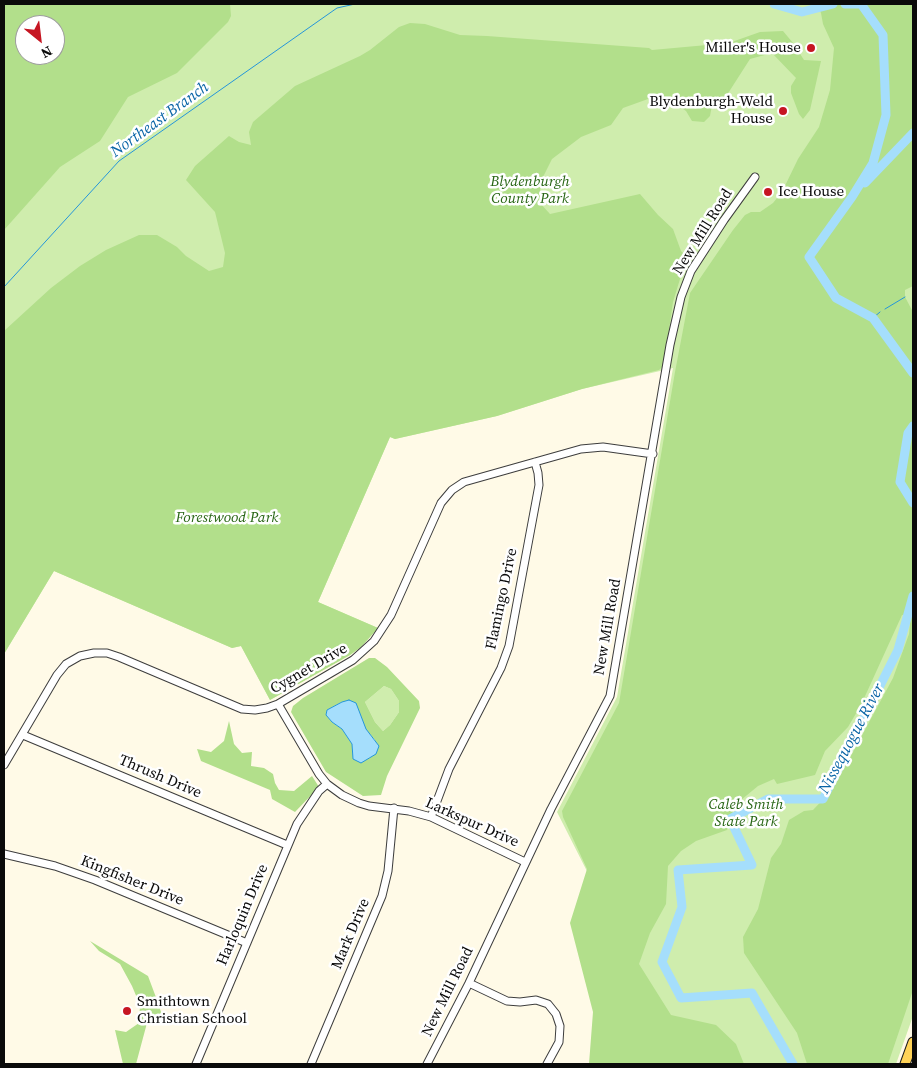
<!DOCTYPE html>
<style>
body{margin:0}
#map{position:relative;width:917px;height:1068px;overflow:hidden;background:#fffae7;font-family:"Source Serif 4",serif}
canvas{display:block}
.frame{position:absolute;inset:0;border:5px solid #0a0a0a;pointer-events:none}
.north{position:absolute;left:15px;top:15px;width:50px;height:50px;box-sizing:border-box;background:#fff;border:1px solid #9d9d9d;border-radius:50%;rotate:151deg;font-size:14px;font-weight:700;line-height:20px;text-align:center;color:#0a0a0a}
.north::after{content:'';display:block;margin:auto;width:18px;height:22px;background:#c61622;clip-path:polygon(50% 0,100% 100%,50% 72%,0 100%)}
</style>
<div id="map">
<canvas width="917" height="1068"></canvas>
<div class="frame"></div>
<div class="north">N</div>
</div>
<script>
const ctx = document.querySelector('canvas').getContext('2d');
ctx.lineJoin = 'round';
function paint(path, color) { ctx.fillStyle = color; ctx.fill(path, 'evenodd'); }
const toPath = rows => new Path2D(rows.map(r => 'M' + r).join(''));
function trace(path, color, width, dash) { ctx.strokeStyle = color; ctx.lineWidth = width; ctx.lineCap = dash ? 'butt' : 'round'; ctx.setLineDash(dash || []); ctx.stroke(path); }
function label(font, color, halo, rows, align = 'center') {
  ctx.font = font + ' "Source Serif 4",serif'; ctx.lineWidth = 5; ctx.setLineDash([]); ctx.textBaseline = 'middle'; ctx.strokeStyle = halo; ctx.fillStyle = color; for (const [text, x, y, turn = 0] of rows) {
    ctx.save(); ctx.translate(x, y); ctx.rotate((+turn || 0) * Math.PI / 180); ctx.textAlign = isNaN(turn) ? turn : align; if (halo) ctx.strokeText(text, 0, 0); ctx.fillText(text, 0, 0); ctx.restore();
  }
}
paint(toPath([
 [4,4,913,4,913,1016,896,1064,671,1064,677,1049,557,812,617,697,673,368,582,389,497,416,395,439,390,437,318,602,378,628,361,647,350,655,270,700,241,646,232,648,54,571,4,654],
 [25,25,55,25,55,55,25,55],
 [384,686,391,689,399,701,399,712,390,725,383,731,375,722,365,702]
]), '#cfedad');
paint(toPath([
 [4,4,230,4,231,16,228,22,177,73,128,97,100,141,60,167,4,230],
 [25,25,55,25,55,55,25,55],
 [817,4,913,4,913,286,905,290,905,297,913,312,913,990,888,1064,807,1064,797,1033,744,953,743,937,758,909,771,858,781,844,789,820,804,811,813,810,833,789,893,678,909,634,911,614,902,615,861,705,848,727,825,751,815,775,777,784,774,779,758,786,735,805,727,830,696,841,681,851,668,866,666,904,650,933,639,964,671,1015,716,1025,736,1044,744,1064,589,1064,593,1012,570,923,587,869,563,817,562,811,619,703,675,372,690,293,733,230,745,215,751,212,760,212,773,203,782,192,798,159,819,127,830,90,834,48,823,24,821,13],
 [410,23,425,24,460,35,487,36,649,48,652,50,729,43,760,32,783,31,793,43,804,60,821,61,810,110,803,119,799,114,791,93,791,86,796,78,772,53,750,59,725,98,712,105,710,116,704,122,692,121,686,111,669,99,648,99,623,108,611,125,581,137,552,159,541,181,539,202,550,214,640,194,658,215,673,229,681,251,689,259,680,279,673,302,664,365,659,370,582,389,497,416,395,439,390,437,318,602,378,628,361,647,350,655,270,700,241,646,232,648,54,571,4,654,4,331,51,288,80,266,106,250,139,235,157,235,177,247,186,256,209,271,223,267,225,253,215,212,186,180,195,166,229,136,239,142,251,145,249,132,253,122,295,86,360,56,370,50,399,27],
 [369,658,375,658,387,667,419,701,420,708,387,776,381,795,363,796,326,772,291,712,293,706,303,698],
 [384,686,391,689,399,701,399,712,390,725,383,731,375,722,365,702],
 [342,702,375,740,370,758,365,759,353,754,352,744,342,729,332,722,326,715,327,710],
 [229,721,234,744,242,753,252,752,251,766,264,768,273,774,275,783,279,790,294,791,312,776,319,787,295,812,272,799,270,790,201,761,197,749,211,752,224,741],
 [90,941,148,976,157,1000,162,1015,147,1023,136,1064,123,1064,115,1030,126,1032,139,1023,140,1005,132,986,120,964,99,951]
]), '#b2df8b');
const water = toPath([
 [349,700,356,703,366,729,379,746,376,754,361,763,353,759,352,744,342,729,332,722,326,715,327,710,342,702,349,700]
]);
paint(water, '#a5defc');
trace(water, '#2596da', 1);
trace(toPath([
 [4,287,119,161,337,8,355,4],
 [885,309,905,297],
 [873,318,880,312]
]), '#2596da', 1);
trace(toPath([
 [774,4,802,12,833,4],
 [845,4,861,4,883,35,886,115,873,163,852,197,809,257,836,298,873,318,913,373],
 [865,183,913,133],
 [913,426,908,433,900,482,913,503],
 [793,1064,752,993,681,998,662,962,682,907,678,870,752,865,730,819,768,799,823,799,898,650,913,596]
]), '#a5defc', 9);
const minor = toPath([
 [278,704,319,774,327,784,342,795,359,803,369,806,409,811,431,817,525,862],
 [23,735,287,845],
 [4,765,57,675,66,664,80,656,94,653,107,653,119,657,242,709,255,710,267,708,278,704,353,660,374,641,391,615,441,503,452,490,464,482,581,449,603,447,653,454],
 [431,817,449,769,501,668,509,646,539,485,538,473,535,462],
 [4,854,55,866,95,880,247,943],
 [469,983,507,1001,520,1002,536,1000,548,1004,556,1014,560,1026,559,1042,547,1064],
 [196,1064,297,824,319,791,327,784],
 [311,1064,382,896,388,871,394,808],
 [427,1064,469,983,551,809,610,696,670,345,681,297,691,271,724,220,755,177]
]);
const major = toPath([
 [905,1064,913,1042]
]);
trace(minor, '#3d3d3d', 9);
trace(major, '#1b1b1b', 11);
trace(minor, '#fff', 7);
trace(major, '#ffd357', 9);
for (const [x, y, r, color] of [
 [811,48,5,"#c61622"],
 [783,111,5,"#c61622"],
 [768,192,5,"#c61622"],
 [127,1011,5,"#c61622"]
]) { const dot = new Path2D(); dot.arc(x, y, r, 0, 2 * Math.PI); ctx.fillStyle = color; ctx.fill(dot); trace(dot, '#fff', 2); }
label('15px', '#0a0a0a', '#fff', [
 ["Miller's House",801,48],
 ["Blydenburgh-Weld",773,102],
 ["House",773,119],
 ["Ice House",778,192,"left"],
 ["Smithtown",137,1002,"left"],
 ["Christian School",137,1019,"left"]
], 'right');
label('italic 15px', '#286615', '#fff', [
 ["Blydenburgh",530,182],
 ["County Park",530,199],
 ["Forestwood Park",227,518],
 ["Caleb Smith",746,805],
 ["State Park",746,822]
]);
label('15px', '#0a0a0a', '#fff', [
 ["New Mill Road",703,232,-58],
 ["Flamingo Drive",502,599,-78],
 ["New Mill Road",608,627,-80],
 ["Cygnet Drive",309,669,-30],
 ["Thrush Drive",160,777,23],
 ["Larkspur Drive",472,823,24],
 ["Kingfisher Drive",132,881,22],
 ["Harloquin Drive",243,915,-67],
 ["Mark Drive",351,934,-67],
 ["New Mill Road",448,992,-64]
]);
label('italic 16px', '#0964a6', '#fff', [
 ["Northeast Branch",160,120,-36],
 ["Nissequogue River",852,739,-62]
]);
</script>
